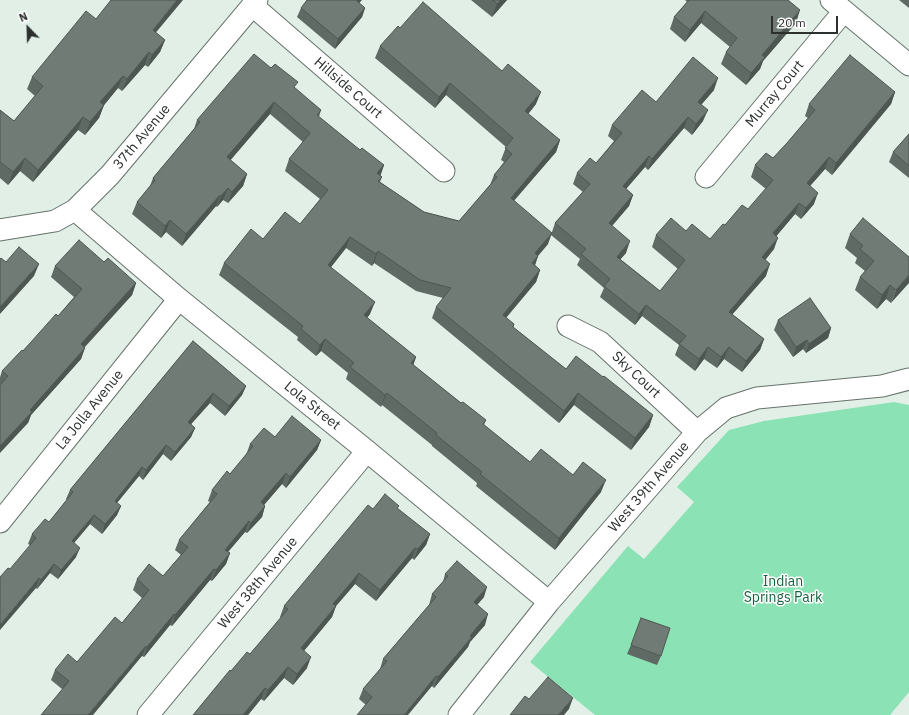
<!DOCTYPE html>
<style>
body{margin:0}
#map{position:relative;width:909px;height:715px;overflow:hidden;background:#e1efe7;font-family:"IBM Plex Sans",sans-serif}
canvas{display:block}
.north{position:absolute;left:8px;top:8px;width:40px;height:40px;-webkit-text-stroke:3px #fff;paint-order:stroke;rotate:337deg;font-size:11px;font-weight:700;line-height:16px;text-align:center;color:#2b302d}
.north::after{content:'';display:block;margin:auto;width:14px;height:18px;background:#2b302d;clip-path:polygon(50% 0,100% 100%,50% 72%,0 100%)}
.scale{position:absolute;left:771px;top:16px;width:67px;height:18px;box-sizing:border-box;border:2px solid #2b302d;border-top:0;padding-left:5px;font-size:12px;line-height:14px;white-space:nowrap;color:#2b302d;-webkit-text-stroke:3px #fff;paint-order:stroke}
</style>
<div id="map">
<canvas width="909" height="715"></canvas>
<div class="north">N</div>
<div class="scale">20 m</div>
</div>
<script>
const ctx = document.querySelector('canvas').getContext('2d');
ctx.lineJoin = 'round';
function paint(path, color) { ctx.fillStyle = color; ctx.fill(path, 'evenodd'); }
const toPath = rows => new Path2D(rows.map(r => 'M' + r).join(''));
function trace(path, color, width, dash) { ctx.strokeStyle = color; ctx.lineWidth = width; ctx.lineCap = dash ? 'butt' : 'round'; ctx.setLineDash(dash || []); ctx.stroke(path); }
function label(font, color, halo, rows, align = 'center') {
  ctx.font = font + ' "IBM Plex Sans",sans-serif'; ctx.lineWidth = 3; ctx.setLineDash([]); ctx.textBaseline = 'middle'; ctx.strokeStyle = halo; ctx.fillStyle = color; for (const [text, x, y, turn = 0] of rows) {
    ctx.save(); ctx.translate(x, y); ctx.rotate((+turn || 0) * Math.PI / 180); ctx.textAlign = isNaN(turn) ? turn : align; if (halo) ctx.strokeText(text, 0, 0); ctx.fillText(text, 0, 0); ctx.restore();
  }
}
paint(toPath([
 [894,402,909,405,909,692,890,715,595,715,530,662,628,546,644,559,694,502,677,487,729,430,764,421]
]), '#8be2b4');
const street = toPath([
 [831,0,909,65],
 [253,6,444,171],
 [706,177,844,11],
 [75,210,179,299,367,451,549,602],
 [0,230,55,221,75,210,110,175,257,0],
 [568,326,600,342,697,432],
 [0,522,179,299],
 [148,715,367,451],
 [459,715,549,602,697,432,726,408,757,398,882,386,909,379]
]);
trace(street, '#66726b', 23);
trace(street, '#fff', 21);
paint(toPath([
 [471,0,507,0,492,17],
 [685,0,788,0,796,23,763,61,760,69,746,85,721,64,726,52,730,47,701,23,685,42,670,29,674,17,687,2],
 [899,0,909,0,909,8],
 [359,3,365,8,362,17,335,49,297,17,301,8],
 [96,19,156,33,165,40,160,52,148,67,145,65,122,91,118,88,104,105,99,118,85,135,78,130,33,182,20,171,8,185,0,178,0,110,14,121,35,96,27,89,32,77],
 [400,28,536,104,528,114,560,140,556,152,514,200,548,244,538,256,535,265,540,270,536,282,506,318,514,324,513,327,566,369,603,377,653,415,649,427,631,450,574,405,559,423,432,318,436,307,443,298,416,291,374,263,372,266,346,248,331,267,370,314,367,318,416,357,413,365,461,403,486,420,484,425,530,462,573,475,601,492,555,550,476,486,477,483,432,446,432,445,382,405,381,407,346,379,348,373,321,351,316,356,297,340,298,337,219,275,224,263,263,239,300,224,320,199,285,171,289,159,303,142,270,114,230,160,247,174,243,186,228,203,223,200,217,207,216,206,182,246,166,232,161,238,132,214,137,202,150,186,153,178,194,129,197,120,295,89,321,110,319,117,360,150,384,165,380,176,382,177,380,182,424,212,459,221,490,185,494,175,504,162,501,160,506,147,446,95,435,108,375,58,380,46],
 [714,90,701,105,703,121,692,135,684,128,648,170,645,167,626,189,633,195,629,206,612,226,626,253,620,259,660,291,678,269,652,247,656,235,686,231,710,239,725,225,748,209,766,189,751,177,755,165,773,158,787,143,808,118,805,116,809,104,895,92,891,104,832,175,825,169,810,186,814,204,801,219,795,214,776,236,774,249,765,260,766,276,732,314,764,339,760,350,742,372,724,359,717,368,704,359,695,371,675,355,679,345,642,316,635,325,600,297,604,288,577,265,580,259,551,235,555,223,583,192,573,184,577,173,596,163,614,141,608,136,612,125,656,102],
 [909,134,909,178,889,162,893,152],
 [850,234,909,257,891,303,886,299,877,309,855,290,860,277,865,271,855,263,857,258,845,248],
 [104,262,136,283,132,295,85,347,81,359,31,415,28,423,0,384,0,377,2,371,58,316,74,297,51,277,55,266],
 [778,320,831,328,828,338,806,353,803,349,793,357,774,330],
 [193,341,246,386,242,395,225,416,210,403,191,424,195,428,191,437,171,461,163,454,143,480,139,476,117,503,121,506,117,515,102,534,90,524,74,543,76,557,58,579,50,573,37,589,36,588,30,545,28,544,32,534,49,522,67,500,66,499,70,490],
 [275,437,321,440,317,450,286,488,282,484,264,505,265,506,262,517,247,533,245,532,228,552,230,553,226,564,212,581,210,580,172,626,170,625,144,657,142,656,62,689,51,680,55,670,77,662,122,623,142,598,133,590,137,579,163,576,181,555,175,550,179,540,210,502,208,501,212,490,230,474,246,455,250,444],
 [373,509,398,509,430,534,426,545,414,560,412,558,376,601,355,584,336,606,332,617,304,651,307,668,293,685,284,678,264,701,261,699,248,715,193,715,231,671,250,654,281,618,280,617,284,606],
 [445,574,484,597,477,605,485,625,470,642,468,647,434,688,432,686,366,705,359,699,363,689,380,669,383,659,429,605,432,594,443,582],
 [631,645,661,656,657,665,627,654]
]), '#5f6a64');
paint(toPath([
 [177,0,183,0,148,42,153,30],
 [357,0,362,0,353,10],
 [501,0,507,0,492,17,497,4],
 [365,8,362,17,335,49,338,39],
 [800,10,796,23,763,61,760,69,746,85,751,73,762,55],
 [705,11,701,23,685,42,690,30],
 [165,40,160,52,148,67,152,55],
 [149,52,145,65,122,91,127,79],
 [123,76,118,88,96,115,100,102],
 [718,78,714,90,694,113,698,102],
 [450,83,446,95,435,108,439,97],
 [541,92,536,104,521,123,525,111],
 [895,92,891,104,832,175,836,163],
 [274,102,270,114,223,169,227,157],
 [104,105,99,118,85,135,90,122],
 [708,110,703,121,692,135,696,124],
 [83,117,78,130,33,182,38,170],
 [688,117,684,128,648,170,652,159],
 [560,140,556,152,507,209,511,198],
 [649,156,645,167,619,197,623,186],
 [829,157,825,169,803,194,807,183],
 [25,158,20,171,8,185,13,172],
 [384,165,380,177,377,173],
 [247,174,243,186,228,203,232,192],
 [228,188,223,200,217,207,221,196],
 [818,193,814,204,801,219,806,208],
 [220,195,216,206,182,246,186,234],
 [633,195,629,206,605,234,609,223],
 [799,203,795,214,769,245,773,233],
 [170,220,166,232,161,238,165,226],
 [552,233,548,244,530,265,535,253],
 [350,237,346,248,324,276,328,265],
 [778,238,774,249,758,269,762,257],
 [630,241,626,253,613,268,617,257],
 [378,251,374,263,372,266,376,254],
 [538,256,534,268,532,263],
 [39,264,34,276,0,314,0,307],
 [770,264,766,276,725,323,729,312],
 [540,270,536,282,498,327,503,315],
 [909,275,909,283,891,303,896,290],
 [136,283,132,295,77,355,81,344],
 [890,285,886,299,877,309,882,295],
 [375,302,370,314,360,327,364,315],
 [646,305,642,316,635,325,639,314],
 [831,328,828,338,806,353,809,344],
 [325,339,321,351,316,356,320,345],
 [764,339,760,350,742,372,746,361],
 [807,340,803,349,793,357,796,347],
 [708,347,704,359,695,371,699,359],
 [729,347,724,359,717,368,721,357],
 [85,348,81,359,31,415,28,423,0,453,0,446,30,410],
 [416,357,412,369,411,363],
 [246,386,242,395,225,416,229,406],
 [213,393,210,403,185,431,188,422],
 [387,393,382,405,381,407,385,395],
 [578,393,574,405,559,423,564,411],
 [653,415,649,427,631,450,635,438],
 [195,428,191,437,171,461,175,452],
 [321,440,317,450,286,488,290,477],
 [166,445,163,454,143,480,146,470],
 [142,467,139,476,111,510,115,501],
 [286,473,282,484,257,513,261,502],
 [606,480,601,492,555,550,559,538],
 [121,506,117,515,102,534,105,524],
 [265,506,262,517,247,533,251,523],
 [94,515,90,524,68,550,72,541],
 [249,521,245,532,221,560,225,550],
 [430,534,426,545,414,560,418,549],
 [80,548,76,557,58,579,61,570],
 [415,548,412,558,376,601,380,590],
 [230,553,226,564,212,581,216,570],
 [54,564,50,573,37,589,41,580],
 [214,569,210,580,172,626,175,615],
 [359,573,355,584,329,614,333,604],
 [39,578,36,588,0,630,0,625],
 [487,587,484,597,470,613,474,602],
 [336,606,332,617,297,659,301,648],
 [174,614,170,625,144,657,147,647],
 [488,614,485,625,470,642,468,647,434,688,438,677,470,636],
 [146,646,142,656,93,715,88,715],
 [311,657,307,668,293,685,297,674],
 [288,667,284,678,264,701,268,690],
 [436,676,432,686,408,715,404,715],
 [265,688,261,699,248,715,243,715],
 [573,698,569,709,564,715,558,715]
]), '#4e5651');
const building = toPath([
 [111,0,177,0,153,30,165,40,152,55,149,52,127,79,123,76,100,102,104,105,90,122,83,117,38,170,25,158,13,172,0,162,0,110,14,121,43,86,32,77,86,11,96,19,111,0],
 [307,0,357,0,357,1,365,8,338,39,301,8,307,0],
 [493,0,501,0,497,4,493,0],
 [689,0,788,0,800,10,762,55,765,57,751,73,726,52,737,38,705,11,690,30,674,17,689,0],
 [423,2,502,71,508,64,541,92,525,111,560,140,511,198,552,233,535,253,538,256,532,263,540,270,503,315,514,324,513,327,566,369,576,356,603,377,604,376,653,415,635,438,578,393,564,411,436,307,451,288,420,280,378,251,376,254,350,237,328,265,375,302,364,315,416,357,411,363,461,403,463,402,486,420,483,424,530,462,541,449,573,475,583,462,606,480,559,538,480,474,482,472,436,435,437,433,387,393,385,395,350,367,354,363,325,339,320,345,301,329,303,326,224,263,251,229,263,239,285,212,300,224,328,190,289,159,310,133,274,102,227,157,247,174,232,192,228,188,221,196,220,195,186,234,170,220,165,226,137,202,155,180,153,178,200,122,197,120,254,54,271,68,275,64,298,82,294,87,321,110,317,115,360,150,362,148,384,165,377,173,382,177,378,181,424,212,459,221,497,177,494,175,512,154,505,148,513,138,450,83,439,97,380,46,398,26,400,28,423,2],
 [850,55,895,92,836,163,829,157,807,183,818,193,806,208,799,203,773,233,778,238,762,257,770,264,729,312,764,339,746,361,729,347,721,357,708,347,699,359,679,344,686,336,646,305,639,314,604,286,610,279,581,254,586,249,555,223,590,184,577,173,590,158,596,163,622,133,612,125,642,90,656,102,693,57,718,78,698,102,708,110,696,124,688,117,652,159,649,156,623,186,633,195,609,223,630,241,617,257,660,291,685,260,656,235,671,218,686,231,692,224,710,239,723,224,725,225,742,205,748,209,773,180,755,165,766,153,773,158,787,143,815,110,809,104,850,55],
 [909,134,909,166,893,152,909,134],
 [863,218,909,257,909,275,896,290,890,285,882,295,860,277,874,261,860,249,863,246,850,234,863,218],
 [79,240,104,262,108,258,136,283,81,344,85,348,30,410,32,412,0,446,0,385,8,376,2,371,22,350,23,351,56,314,58,316,82,289,55,266,79,240],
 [19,247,39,264,0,307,0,259,1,258,6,262,19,247],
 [810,298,831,328,809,344,807,340,796,347,778,320,810,298],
 [193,341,246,386,229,406,213,393,188,422,195,428,175,452,166,445,146,470,142,467,115,501,121,506,105,524,94,515,72,541,80,548,61,570,54,564,41,580,39,578,0,625,0,577,8,568,10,569,36,538,32,534,45,519,49,522,73,492,70,490,193,341],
 [292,416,321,440,290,477,286,473,261,502,265,506,251,523,249,521,225,550,230,553,216,570,214,569,175,615,174,614,147,647,146,646,88,715,41,715,69,681,55,670,68,654,77,662,115,617,122,623,149,590,137,579,149,564,163,576,188,547,179,540,217,494,212,490,227,471,230,474,253,446,250,444,264,428,275,437,292,416],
 [385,494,399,506,397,508,430,534,418,549,415,548,380,590,359,573,333,604,336,606,301,648,311,657,297,674,288,667,268,690,265,688,243,715,193,715,230,670,231,671,247,652,250,654,288,609,284,606,368,505,373,509,385,494],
 [457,561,487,587,474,602,488,614,470,636,472,637,438,677,436,676,404,715,357,715,372,697,363,689,387,661,383,659,436,597,432,594,448,576,445,574,457,561],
 [641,618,670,628,661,656,631,645,641,618],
 [548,677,573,698,558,715,510,715,525,696,529,699,548,677]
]);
paint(building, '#6f7b74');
trace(building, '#4e5651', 1);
label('14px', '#2b302d', '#fff', [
 ["Hillside Court",348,88,41],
 ["Murray Court",775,94,-50],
 ["37th Avenue",142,137,-50],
 ["Sky Court",636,375,43],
 ["Lola Street",312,406,39],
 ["La Jolla Avenue",90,410,-51],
 ["West 39th Avenue",649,487,-49],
 ["West 38th Avenue",258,583,-50]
]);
label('14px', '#165f3f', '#fff', [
 ["Indian",783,582],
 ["Springs Park",783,598]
]);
</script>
